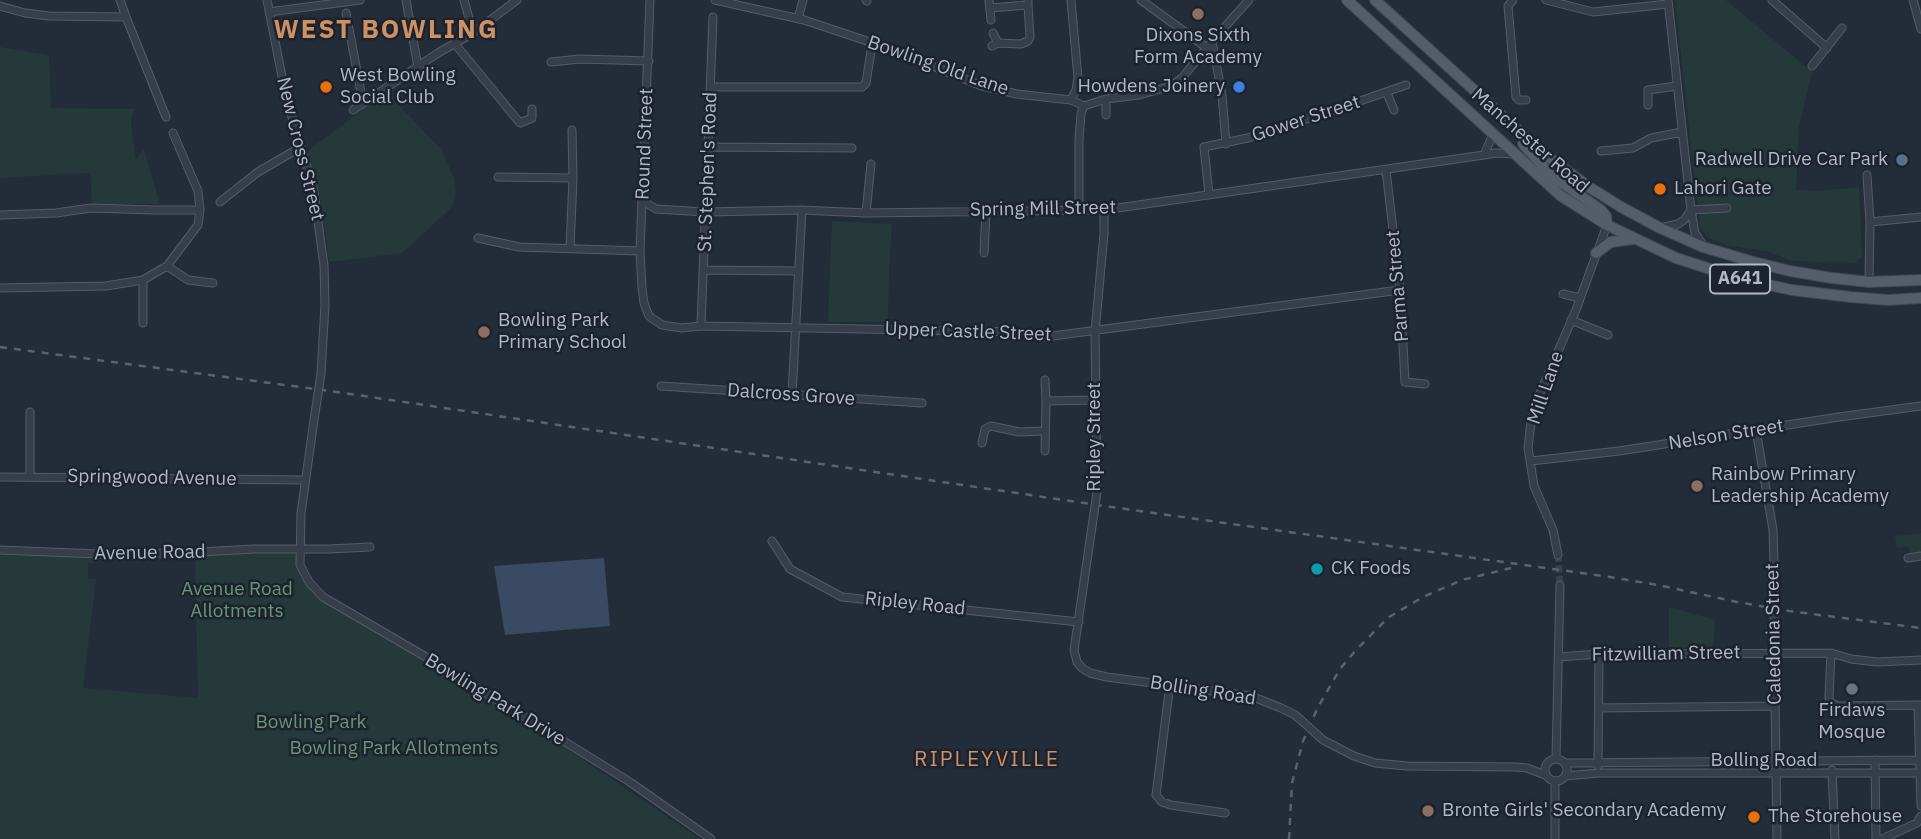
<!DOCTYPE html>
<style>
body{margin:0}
canvas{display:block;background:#232c39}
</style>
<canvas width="1921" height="839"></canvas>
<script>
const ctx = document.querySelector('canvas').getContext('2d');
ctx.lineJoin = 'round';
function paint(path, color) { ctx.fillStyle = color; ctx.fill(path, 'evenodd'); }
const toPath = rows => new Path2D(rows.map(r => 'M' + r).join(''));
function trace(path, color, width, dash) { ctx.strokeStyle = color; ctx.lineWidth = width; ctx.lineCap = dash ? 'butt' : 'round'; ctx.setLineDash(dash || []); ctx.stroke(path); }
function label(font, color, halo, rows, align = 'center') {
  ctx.font = font + ' "IBM Plex Sans",sans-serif'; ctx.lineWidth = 5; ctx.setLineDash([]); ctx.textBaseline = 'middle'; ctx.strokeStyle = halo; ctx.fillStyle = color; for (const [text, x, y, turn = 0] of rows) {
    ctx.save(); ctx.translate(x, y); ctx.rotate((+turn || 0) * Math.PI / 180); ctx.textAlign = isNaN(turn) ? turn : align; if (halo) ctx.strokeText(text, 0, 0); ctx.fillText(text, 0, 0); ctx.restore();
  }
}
paint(toPath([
 [1675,0,1726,0,1812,72,1799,127,1796,190,1819,191,1859,187,1862,257,1854,263,1792,261,1766,251,1729,246,1707,237,1700,228],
 [0,47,49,55,51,108,137,109,133,112,131,124,136,160,144,149,160,204,92,204,90,173,0,178],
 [386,92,441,149,454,178,456,196,451,208,402,253,329,262,320,196,305,153],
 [832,221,892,224,889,271,888,322,828,322],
 [1921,533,1921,552,1911,554,1909,546,1897,548,1895,536],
 [0,549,99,554,98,563,88,563,88,578,96,579,83,688,198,698,195,552,300,549,300,565,323,597,471,684,700,839,0,839],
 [1669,607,1715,620,1713,647,1669,648]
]), '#25383a');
paint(toPath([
 [604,558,610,626,505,635,494,566]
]), '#394a62');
trace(toPath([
 [1558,555,1560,585]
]), '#38414e', 7, [7, 3.5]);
const street = toPath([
 [120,0,126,17,166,117],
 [267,0,286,97,314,191,320,237,324,265,325,305,321,374],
 [406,0,418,67],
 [464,0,473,33],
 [650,0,640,251,642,288,644,303,649,316,662,325,682,328,701,326,1023,332,1045,337,1400,290],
 [715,0,804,20,888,48,982,86,1017,94,1071,100,1084,106,1106,99,1139,95,1171,86,1182,78,1212,41,1249,0],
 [866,0,867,1],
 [989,0,991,20],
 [1141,0,1207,48],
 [1513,0,1508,6,1516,97,1519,100,1526,100],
 [1546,0,1593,12,1668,4],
 [1668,0,1691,210,1727,208],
 [1772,0,1827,48],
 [1913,0,1921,29],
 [0,6,25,13,49,16,126,17],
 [990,8,1028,5,1028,1],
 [269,12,360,0],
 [346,13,363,103],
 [798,19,803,0],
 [993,33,998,43],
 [1212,41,1222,95,1226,144],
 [455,44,520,123,532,118,532,109],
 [992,46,998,43,1021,44,1028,41,1030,37,1028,5],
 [551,62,580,59,649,61],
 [1812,66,1842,28],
 [711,87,862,87,866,83,871,51,875,44],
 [1387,93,1394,110],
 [1071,100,1076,90,1078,78,1071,0],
 [1648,105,1648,90,1677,86],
 [353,110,438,53,473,33,517,0],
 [1106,115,1106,99],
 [1493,134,1484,155,1496,153,1514,154],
 [708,147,852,148],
 [1601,151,1633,148,1651,138,1682,132],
 [1386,170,1400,290,1405,382,1425,384],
 [1867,175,1870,222,1869,282],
 [498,177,573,178],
 [1209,195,1204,147,1248,138,1337,109,1406,85],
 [643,201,656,209,705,212,802,210,866,213,1104,210,1484,155],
 [220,202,258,172,301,147],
 [1079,211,1079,140,1081,114,1084,106],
 [866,213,871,164],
 [0,215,56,213,91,208,153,210,200,210],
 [1870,222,1921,217],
 [1660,228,1678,224,1684,220,1691,210,1695,233,1703,245],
 [478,238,519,247,640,251],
 [570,248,573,178,572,130],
 [984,253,986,211],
 [167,266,188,280,213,283],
 [704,270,799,271],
 [0,288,106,286,143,280,167,266,198,225,200,210,198,191,173,133],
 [1563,294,1580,298],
 [1571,320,1608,335],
 [143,323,143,280],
 [701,326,713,17],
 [1045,380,1046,401],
 [661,386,922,403],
 [792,395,802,210],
 [30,412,30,477],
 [314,420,301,513,300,565,309,582,323,597,450,671,630,782,711,839],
 [1756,430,1773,530,1774,563],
 [982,443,985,429,991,426,1019,432,1045,431],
 [1045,451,1046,401,1095,400],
 [1531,461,1619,451,1839,417,1921,406],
 [0,477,305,480],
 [1097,492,1095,332,1104,234,1104,210],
 [1094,513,1074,650,1077,662,1082,668,1090,673,1107,677,1251,696,1281,708,1295,715,1302,721],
 [772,541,790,569,842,597,1079,622],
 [0,550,99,554,183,553,254,549,329,549,370,547],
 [1558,555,1553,530,1534,486,1528,448,1531,422,1540,393,1576,310,1607,225],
 [1908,558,1921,556],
 [1774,629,1777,839],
 [1831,653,1829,698,1830,702,1833,704,1838,706,1921,705],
 [1558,657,1599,654,1831,653,1851,659,1877,662,1921,660],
 [1170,684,1156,795,1162,802,1171,805,1225,813],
 [1918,706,1921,806],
 [1599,708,1775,706],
 [1323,740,1354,756,1375,763,1407,766,1516,767,1527,768,1545,775],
 [1556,758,1560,585],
 '1545 770a11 11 0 1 1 22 0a11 11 0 1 1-22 0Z',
 [1875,760,1876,839],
 [1565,763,1921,760],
 [1598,766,1599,654],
 [1832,770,1835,839],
 [1565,776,1598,773,1921,773],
 [1555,839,1555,781],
 [1882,839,1917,823,1921,816]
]);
const primary = toPath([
 [1347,0,1561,196,1607,225,1676,258,1741,279,1792,290,1851,297,1888,300,1921,298],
 [1375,0,1541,151,1586,185,1621,207,1660,228,1703,247,1750,261,1790,271,1832,278,1869,282,1921,280],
 [1523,144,1552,176,1601,210,1606,216,1607,225],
 [1596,253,1611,242,1633,239]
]);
trace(street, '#545c67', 9);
trace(primary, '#404752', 12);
trace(street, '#363e49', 7);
trace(primary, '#545d69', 10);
trace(toPath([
 [0,347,330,391,1104,506,1610,577,1658,585,1737,602,1789,611,1921,628],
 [1289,839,1292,783,1303,741,1318,707,1340,669,1356,650,1389,617,1423,597,1462,580,1511,568]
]), '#586270', 2.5, [7, 7]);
const streetBridge = toPath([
 [314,420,321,374],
 [1094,513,1097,492],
 [1774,563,1774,629],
 [1302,721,1323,740]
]);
trace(streetBridge, '#545c67', 9, []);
trace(streetBridge, '#363e49', 7);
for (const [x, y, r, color] of [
 [1198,14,7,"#8d6e63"],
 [326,87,7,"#e8710a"],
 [1239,87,7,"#3f7fe0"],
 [1902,160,7,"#5c6f8a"],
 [1660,189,7,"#e8710a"],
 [484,332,7,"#8d6e63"],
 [1697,486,7,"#8d6e63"],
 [1317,569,7,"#0f9aa8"],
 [1852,689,7,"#6b7280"],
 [1428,811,7,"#8d6e63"],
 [1754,817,7,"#e8710a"]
]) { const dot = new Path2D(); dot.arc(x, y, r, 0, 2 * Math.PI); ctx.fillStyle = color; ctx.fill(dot); trace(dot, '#1c232e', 2.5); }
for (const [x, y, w] of [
 [1740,279,60]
]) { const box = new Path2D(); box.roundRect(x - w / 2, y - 14.5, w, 29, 5); ctx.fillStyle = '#1c232e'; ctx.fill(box); trace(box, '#b1b9c5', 2); }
label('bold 18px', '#b1b9c5', null, [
 ["A641",1740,279]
]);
label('19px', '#b1b9c5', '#1c232e', [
 ["Dixons Sixth",1198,36,"center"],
 ["Form Academy",1198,58,"center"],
 ["West Bowling",340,76],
 ["Social Club",340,98],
 ["Howdens Joinery",1225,87,"right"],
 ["Radwell Drive Car Park",1888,160,"right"],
 ["Lahori Gate",1674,189],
 ["Bowling Park",498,321],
 ["Primary School",498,343],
 ["Rainbow Primary",1711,475],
 ["Leadership Academy",1711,497],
 ["CK Foods",1331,569],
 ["Firdaws",1852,711,"center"],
 ["Mosque",1852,733,"center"],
 ["Bronte Girls' Secondary Academy",1442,811],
 ["The Storehouse",1768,817]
], 'left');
label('19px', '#b1b9c5', '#1c232e', [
 ["Bowling Old Lane",938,66,19],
 ["Gower Street",1306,119,-18],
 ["Manchester Road",1530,141,41],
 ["Round Street",645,144,-88],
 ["New Cross Street",300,149,76],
 ["St. Stephen's Road",708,172,-88],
 ["Spring Mill Street",1043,209,-1],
 ["Parma Street",1398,286,-95],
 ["Upper Castle Street",968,332,2],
 ["Mill Lane",1546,388,-71],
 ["Dalcross Grove",791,395,4],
 ["Nelson Street",1726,435,-9],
 ["Ripley Street",1095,437,-90],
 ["Springwood Avenue",152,478,1],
 ["Avenue Road",150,553,-1],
 ["Ripley Road",915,604,6],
 ["Caledonia Street",1774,634,-91],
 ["Fitzwilliam Street",1666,654,-1],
 ["Bolling Road",1203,691,9],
 ["Bowling Park Drive",495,700,31],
 ["Bolling Road",1764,761]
]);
label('19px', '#6a9573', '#1c232e', [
 ["Avenue Road",237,590],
 ["Allotments",237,612],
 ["Bowling Park",311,723],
 ["Bowling Park Allotments",394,749]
]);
ctx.letterSpacing = '2px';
label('21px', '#ce9163', '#1c232e', [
 ["RIPLEYVILLE",987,760]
]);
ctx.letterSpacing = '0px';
ctx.letterSpacing = '2px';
label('bold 26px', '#ce9163', '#1c232e', [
 ["WEST BOWLING",386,30]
]);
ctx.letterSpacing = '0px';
</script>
